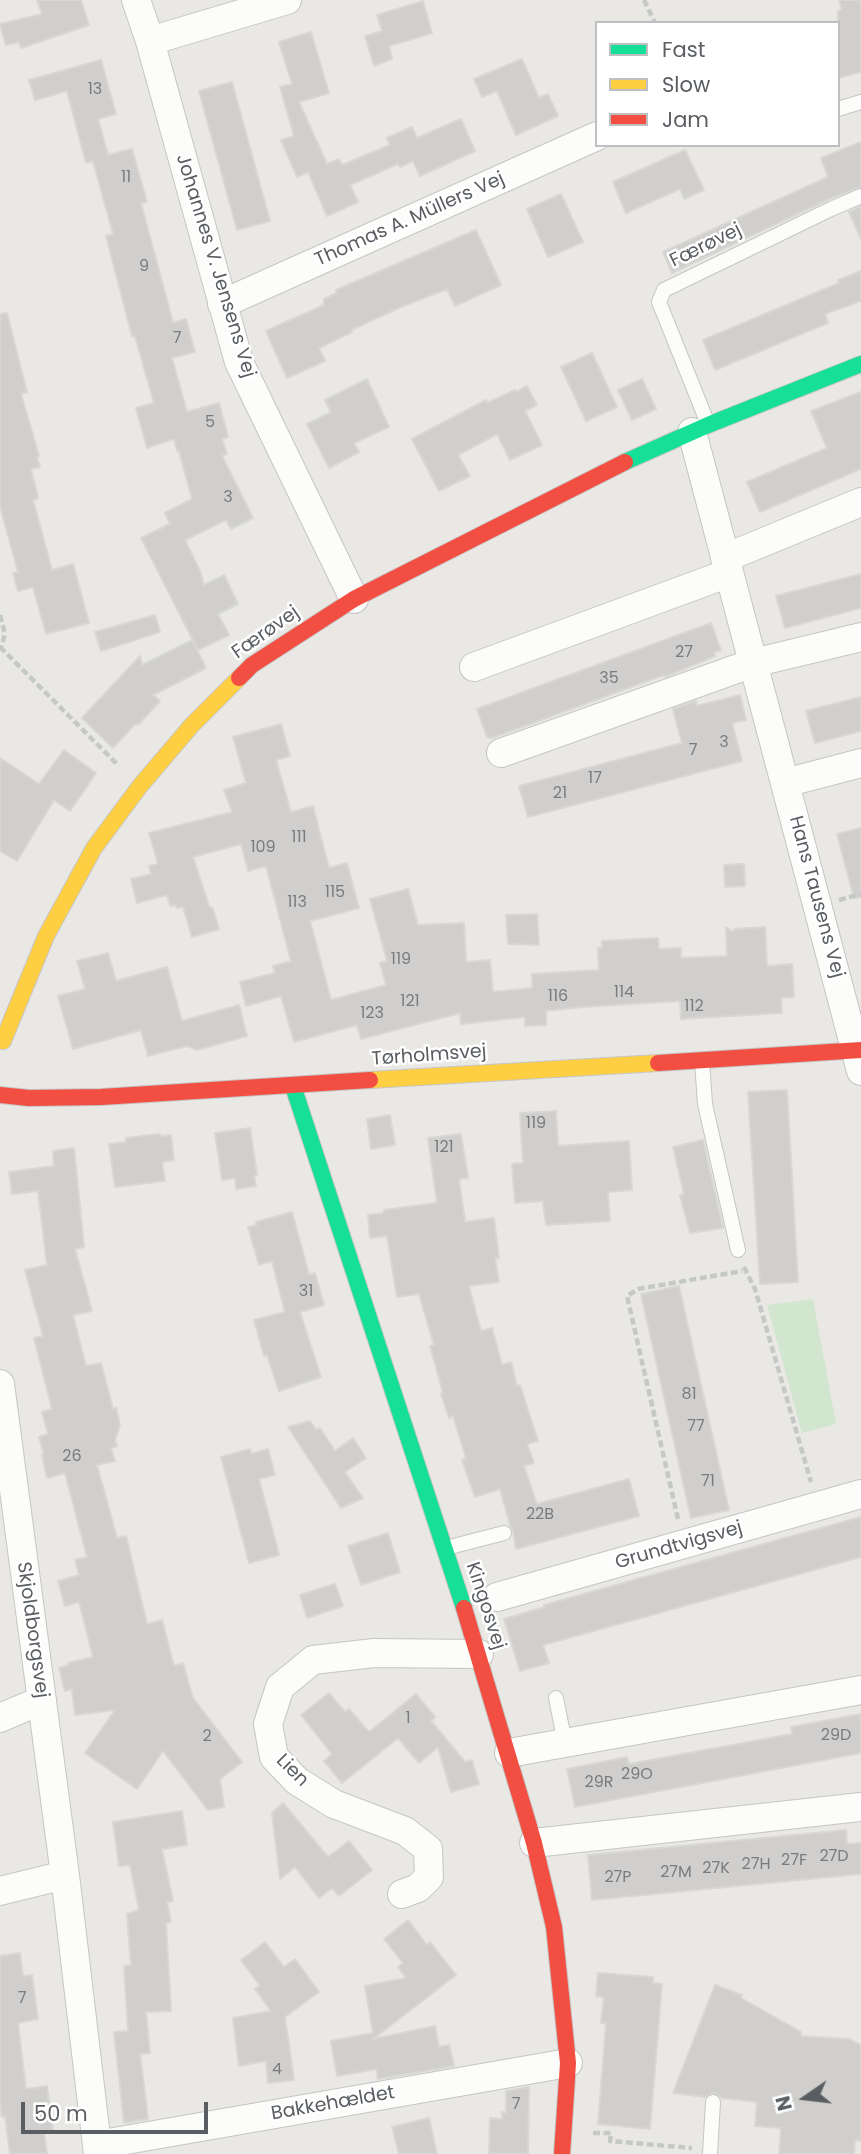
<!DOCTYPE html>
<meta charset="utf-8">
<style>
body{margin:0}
#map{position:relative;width:861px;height:2154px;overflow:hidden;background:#e9e8e4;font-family:Poppins,sans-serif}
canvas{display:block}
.legend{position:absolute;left:595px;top:21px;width:245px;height:126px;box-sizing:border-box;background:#fff;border:2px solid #bdbfc0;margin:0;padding:9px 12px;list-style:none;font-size:21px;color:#5a5e62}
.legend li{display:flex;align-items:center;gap:14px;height:35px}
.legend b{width:35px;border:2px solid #bdbfc0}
.north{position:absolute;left:770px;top:2063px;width:70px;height:70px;-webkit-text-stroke:5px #fff;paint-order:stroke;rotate:256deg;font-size:19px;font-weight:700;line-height:28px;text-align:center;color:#5a5e62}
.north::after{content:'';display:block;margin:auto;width:24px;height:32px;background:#5a5e62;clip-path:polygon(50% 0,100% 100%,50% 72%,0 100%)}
.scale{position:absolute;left:21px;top:2102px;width:187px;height:32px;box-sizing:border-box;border:4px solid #5a5e62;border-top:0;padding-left:9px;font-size:21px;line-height:24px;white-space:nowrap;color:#5a5e62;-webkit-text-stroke:5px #fff;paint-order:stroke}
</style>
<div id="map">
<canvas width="861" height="2154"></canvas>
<ul class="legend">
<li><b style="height:9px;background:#16e098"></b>Fast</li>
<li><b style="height:9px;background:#ffcf43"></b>Slow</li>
<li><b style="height:9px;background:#f24e42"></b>Jam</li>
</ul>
<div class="north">N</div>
<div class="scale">50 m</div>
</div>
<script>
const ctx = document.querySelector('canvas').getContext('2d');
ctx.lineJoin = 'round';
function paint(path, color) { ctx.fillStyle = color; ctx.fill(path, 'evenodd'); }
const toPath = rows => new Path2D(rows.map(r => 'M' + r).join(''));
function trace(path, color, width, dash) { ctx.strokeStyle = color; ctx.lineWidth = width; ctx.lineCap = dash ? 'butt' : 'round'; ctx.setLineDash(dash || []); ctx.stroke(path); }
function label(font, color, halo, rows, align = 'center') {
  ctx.font = font + ' Poppins,sans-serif'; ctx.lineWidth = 5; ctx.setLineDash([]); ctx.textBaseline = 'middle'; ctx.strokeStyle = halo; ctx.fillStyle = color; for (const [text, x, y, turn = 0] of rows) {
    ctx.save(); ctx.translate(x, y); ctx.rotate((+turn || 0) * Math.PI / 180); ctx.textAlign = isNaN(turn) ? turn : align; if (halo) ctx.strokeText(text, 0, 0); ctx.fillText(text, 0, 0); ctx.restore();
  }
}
paint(toPath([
 [813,1299,836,1424,802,1433,767,1305]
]), '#d2e6cf');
const building = toPath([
 [37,0,81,0,89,25,21,48,19,42,6,45,0,24,42,14,37,0],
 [839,0,861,0,861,72,838,78,838,11,842,10,839,0],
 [423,1,432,33,389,46,392,59,374,66,365,36,382,31,377,15,423,1],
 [311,32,329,93,299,102,327,164,339,159,342,165,390,145,387,138,412,127,417,138,461,119,475,151,420,176,413,161,400,167,398,164,350,185,358,202,327,216,308,172,297,177,281,140,294,136,280,87,292,84,279,42,311,32],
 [522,59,539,98,548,94,558,116,516,135,497,91,482,97,474,79,522,59],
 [101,60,116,114,98,119,108,155,132,149,147,202,141,203,173,323,186,319,195,352,172,358,187,412,219,403,228,437,222,439,227,454,222,456,253,518,231,529,226,520,185,540,200,571,204,585,224,575,238,604,218,614,229,635,198,650,141,538,170,524,165,513,192,499,179,451,177,451,174,439,147,448,136,408,154,403,135,336,132,336,106,236,113,234,93,161,86,163,67,91,35,100,29,80,101,60],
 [232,82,270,221,237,230,199,91,232,82],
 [861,142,861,187,827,200,672,273,663,252,828,177,821,158,861,142],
 [685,150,704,190,684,199,680,189,626,213,613,182,685,150],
 [561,194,583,242,548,257,527,209,561,194],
 [861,206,861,239,849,212,861,206],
 [476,230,501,285,455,306,447,289,401,307,351,330,352,332,319,348,325,361,287,378,266,331,324,305,324,299,337,293,336,290,476,230],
 [861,271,861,301,825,314,828,323,715,370,703,340,839,283,838,280,861,271],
 [7,313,27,392,21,394,39,456,37,457,40,467,31,469,38,498,33,500,52,570,73,564,89,623,46,634,33,587,18,591,13,573,18,572,0,506,0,314,7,313],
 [592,353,617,407,586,421,561,367,592,353],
 [367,379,389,427,354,443,359,452,329,468,307,424,331,412,325,400,367,379],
 [642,379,656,409,632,420,618,390,642,379],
 [527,386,537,405,525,411,542,445,510,460,497,434,458,455,470,476,439,491,412,439,486,400,487,403,515,390,516,392,527,386],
 [861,392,861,469,760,512,747,482,827,448,811,411,861,392],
 [861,574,861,608,785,628,776,596,861,574],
 [155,615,160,632,101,651,95,632,155,615],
 [711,623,721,650,714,652,715,656,665,677,664,675,492,738,487,737,477,709,711,623],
 [192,640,206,668,153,695,160,701,138,725,136,723,113,748,82,718,140,656,142,665,192,640],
 [740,695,746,720,732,723,742,761,528,817,519,786,682,743,673,709,696,701,697,706,740,695],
 [861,697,861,731,815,743,806,711,861,697],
 [281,724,290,756,276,760,291,812,313,806,329,868,347,863,359,908,310,921,331,1000,386,985,380,963,387,961,370,899,408,889,418,925,464,923,466,962,490,960,493,992,532,988,532,974,599,970,598,948,602,948,602,941,658,938,659,949,681,948,681,958,727,956,726,927,731,931,734,931,734,929,765,927,767,966,792,964,794,997,781,998,782,1013,681,1019,680,1001,582,1007,546,1011,546,1025,525,1026,525,1017,461,1024,460,1013,361,1039,357,1025,294,1042,281,996,246,1006,240,982,275,973,273,966,291,961,266,866,248,871,241,844,193,857,209,906,213,909,219,929,192,937,183,907,177,908,176,905,170,906,167,895,137,903,131,879,151,874,149,866,158,864,149,833,232,812,224,790,246,783,233,737,281,724],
 [64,750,96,773,70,811,54,800,17,861,0,851,0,758,39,784,64,750],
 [861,828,861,897,854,898,837,834,861,828],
 [744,864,745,886,725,887,724,865,744,864],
 [537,914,539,945,508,944,506,915,537,914],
 [108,953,116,981,167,967,182,1021,239,1005,247,1036,197,1050,187,1046,148,1056,141,1030,73,1049,58,996,85,989,77,961,108,953],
 [787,1090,798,1282,760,1284,748,1092,787,1090],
 [556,1111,558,1146,629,1141,632,1190,608,1192,610,1221,546,1225,543,1201,515,1203,512,1164,523,1163,520,1113,556,1111],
 [390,1115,395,1145,371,1149,367,1119,390,1115],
 [250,1128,257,1175,254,1175,256,1186,236,1189,235,1178,222,1180,215,1133,250,1128],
 [160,1134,160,1136,171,1135,174,1160,162,1162,165,1181,115,1187,109,1144,126,1142,126,1138,160,1134],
 [461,1134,468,1178,459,1179,465,1222,494,1218,499,1258,495,1258,499,1282,469,1286,481,1331,492,1328,502,1365,511,1362,517,1386,520,1385,538,1441,527,1444,534,1463,524,1466,537,1504,629,1479,639,1516,516,1549,513,1530,510,1525,500,1489,475,1497,462,1460,466,1458,453,1416,449,1418,441,1394,443,1393,430,1346,434,1345,419,1294,397,1297,387,1236,370,1238,368,1215,384,1213,384,1210,437,1203,428,1138,461,1134],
 [703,1140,723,1228,690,1233,680,1195,684,1194,673,1147,703,1140],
 [74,1148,84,1247,75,1249,92,1311,73,1315,86,1366,101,1363,113,1409,116,1408,120,1425,115,1440,117,1446,111,1448,115,1461,97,1465,117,1538,126,1536,147,1624,162,1620,174,1666,183,1663,193,1698,242,1762,220,1779,224,1807,208,1810,163,1751,137,1789,85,1753,115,1710,75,1715,72,1689,65,1691,59,1668,69,1665,68,1663,93,1657,79,1602,65,1606,58,1581,79,1575,75,1560,87,1557,65,1473,47,1478,42,1455,44,1454,39,1437,48,1434,42,1412,52,1409,34,1338,43,1336,25,1270,47,1265,38,1191,12,1194,9,1172,54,1166,53,1151,74,1148],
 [292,1212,309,1275,315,1273,324,1305,300,1312,321,1377,279,1391,267,1355,264,1356,254,1320,285,1312,272,1261,259,1265,248,1227,257,1225,256,1222,292,1212],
 [679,1286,729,1510,691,1518,641,1294,679,1286],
 [310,1421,316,1430,320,1428,335,1451,353,1438,366,1458,345,1472,363,1498,341,1508,288,1427,310,1421],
 [250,1449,251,1454,268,1449,275,1475,259,1479,279,1555,249,1563,221,1457,250,1449],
 [861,1517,861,1557,543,1645,549,1663,520,1671,504,1619,545,1607,544,1605,861,1517],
 [388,1533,400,1572,361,1585,348,1546,388,1533],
 [335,1584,343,1606,307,1618,300,1595,335,1584],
 [329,1693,345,1712,349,1709,369,1732,416,1694,435,1717,431,1721,465,1762,472,1760,479,1784,451,1792,438,1747,419,1763,398,1738,342,1783,324,1761,332,1754,301,1715,329,1693],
 [861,1714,861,1753,575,1807,567,1769,627,1757,629,1764,792,1734,791,1727,861,1714],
 [283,1803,328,1857,349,1841,372,1870,339,1896,332,1888,319,1898,295,1867,280,1879,272,1813,283,1803],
 [182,1811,187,1845,162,1849,173,1901,167,1902,171,1922,166,1923,171,2011,146,2012,150,2053,140,2054,148,2119,124,2123,114,2032,128,2031,124,1966,131,1965,127,1914,139,1910,130,1865,119,1866,113,1822,182,1811],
 [846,1830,847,1844,861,1843,861,1874,592,1900,588,1855,846,1830],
 [408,1920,427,1945,430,1942,456,1975,373,2039,435,2026,439,2047,449,2045,454,2066,378,2079,376,2069,337,2076,331,2041,373,2033,365,1986,406,1978,398,1967,403,1963,384,1939,408,1920],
 [265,1942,284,1967,295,1959,319,1992,285,2017,294,2080,268,2083,266,2061,239,2066,233,2018,271,2011,255,1989,260,1986,241,1960,265,1942],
 [20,1953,23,1976,32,1975,38,2019,18,2023,26,2089,47,2086,53,2131,44,2132,47,2154,10,2154,5,2116,2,2117,0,2105,0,1956,20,1953],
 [598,1973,653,1977,653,1983,662,1984,650,2129,598,2124,606,2023,601,2023,604,1997,596,1996,598,1973],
 [715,1985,742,1995,741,1998,801,2032,801,2036,849,2039,861,2045,861,2141,855,2140,854,2154,779,2154,781,2128,755,2126,757,2102,722,2098,714,2093,705,2097,673,2093,715,1985],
 [529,2087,528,2154,489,2154,490,2118,502,2119,502,2112,506,2113,506,2091,529,2087],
 [429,2118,437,2154,399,2154,392,2127,429,2118]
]);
paint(building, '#d0cfcd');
trace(building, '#d8d7d4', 2);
const lane = toPath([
 [838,109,861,102],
 [708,424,659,302,664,290,831,209,861,196],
 [702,1062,705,1104,738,1250],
 [446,1548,504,1533],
 [556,1698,565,1743],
 [710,2154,713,2102]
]);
const street = toPath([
 [136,0,150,41,239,362,354,599],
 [150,41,287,0],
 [222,304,597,136],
 [692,432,861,1071],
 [725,558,861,502],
 [474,667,729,573],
 [501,753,753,663,861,637],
 [785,783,861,763],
 [0,1384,65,1875,98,2154],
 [497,1597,861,1494],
 [0,1718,42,1700],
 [509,1753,861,1690],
 [534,1843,861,1807],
 [0,1891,65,1875],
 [402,1894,418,1888,429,1877,428,1849,405,1831,334,1804,297,1781,274,1757,268,1724,280,1687,313,1660,374,1653,479,1654],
 [97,2145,568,2063]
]);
const fast = toPath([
 [625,462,708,425,861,364],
 [293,1086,464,1608]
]);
const slow = toPath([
 [3,1041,46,936,94,848,140,786,192,725,239,678],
 [370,1080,658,1063]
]);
const jam = toPath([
 [239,678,252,665,354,599,625,462],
 [658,1063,861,1050],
 [0,1095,29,1098,101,1097,370,1080],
 [464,1608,534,1843,554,1927,568,2063,562,2154]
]);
trace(lane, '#c5c5c5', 16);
trace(street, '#c5c5c5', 30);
trace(fast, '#c6c6c6', 18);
trace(slow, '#c6c6c6', 18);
trace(jam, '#c6c6c6', 18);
trace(toPath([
 [644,0,655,23],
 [0,615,5,634,1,648],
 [0,647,119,766],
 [839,900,861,894],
 [744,1267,755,1289,811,1482],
 [678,1519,627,1296,638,1289,742,1271],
 [593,2133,611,2133,610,2141,692,2148]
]), '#c4c9c7', 4.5, [7, 3.5]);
trace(lane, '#fcfcfb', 14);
trace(street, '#fcfcfb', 28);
trace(fast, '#16e098', 16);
trace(slow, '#ffcf43', 16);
trace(jam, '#f24e42', 16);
label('16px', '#797c7e', null, [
 ["13",95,90],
 ["11",126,178],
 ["9",144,267],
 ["7",177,339],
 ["5",210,423],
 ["3",228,498],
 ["27",684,653],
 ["35",609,679],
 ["3",724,743],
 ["7",693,751],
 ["17",595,779],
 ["21",560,794],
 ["111",299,838],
 ["109",263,848],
 ["115",335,893],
 ["113",297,903],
 ["119",401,960],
 ["114",624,993],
 ["116",558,997],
 ["121",410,1002],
 ["112",694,1007],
 ["123",372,1014],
 ["119",536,1124],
 ["121",444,1148],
 ["31",306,1292],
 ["81",689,1395],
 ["77",696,1427],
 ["26",72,1457],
 ["71",708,1482],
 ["22B",540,1515],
 ["1",408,1719],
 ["29D",836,1736],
 ["2",207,1737],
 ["29O",637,1775],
 ["29R",599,1783],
 ["27D",834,1857],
 ["27F",794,1861],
 ["27H",756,1865],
 ["27K",716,1869],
 ["27M",676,1873],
 ["27P",618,1878],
 ["7",22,1999],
 ["4",277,2070],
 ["7",516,2105]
]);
label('19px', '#5a5e62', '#fff', [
 ["Thomas A. Müllers Vej",410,220,-24],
 ["Færøvej",706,246,-26],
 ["Johannes V. Jensens Vej",215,266,73],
 ["Færøvej",266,633,-35],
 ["Hans Tausens Vej",816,897,75],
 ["Tørholmsvej",429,1056,-4],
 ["Grundtvigsvej",679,1546,-16],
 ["Kingosvej",485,1606,72],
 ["Skjoldborgsvej",32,1630,82],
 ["Lien",292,1771,45],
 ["Bakkehældet",333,2104,-10]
]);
</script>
